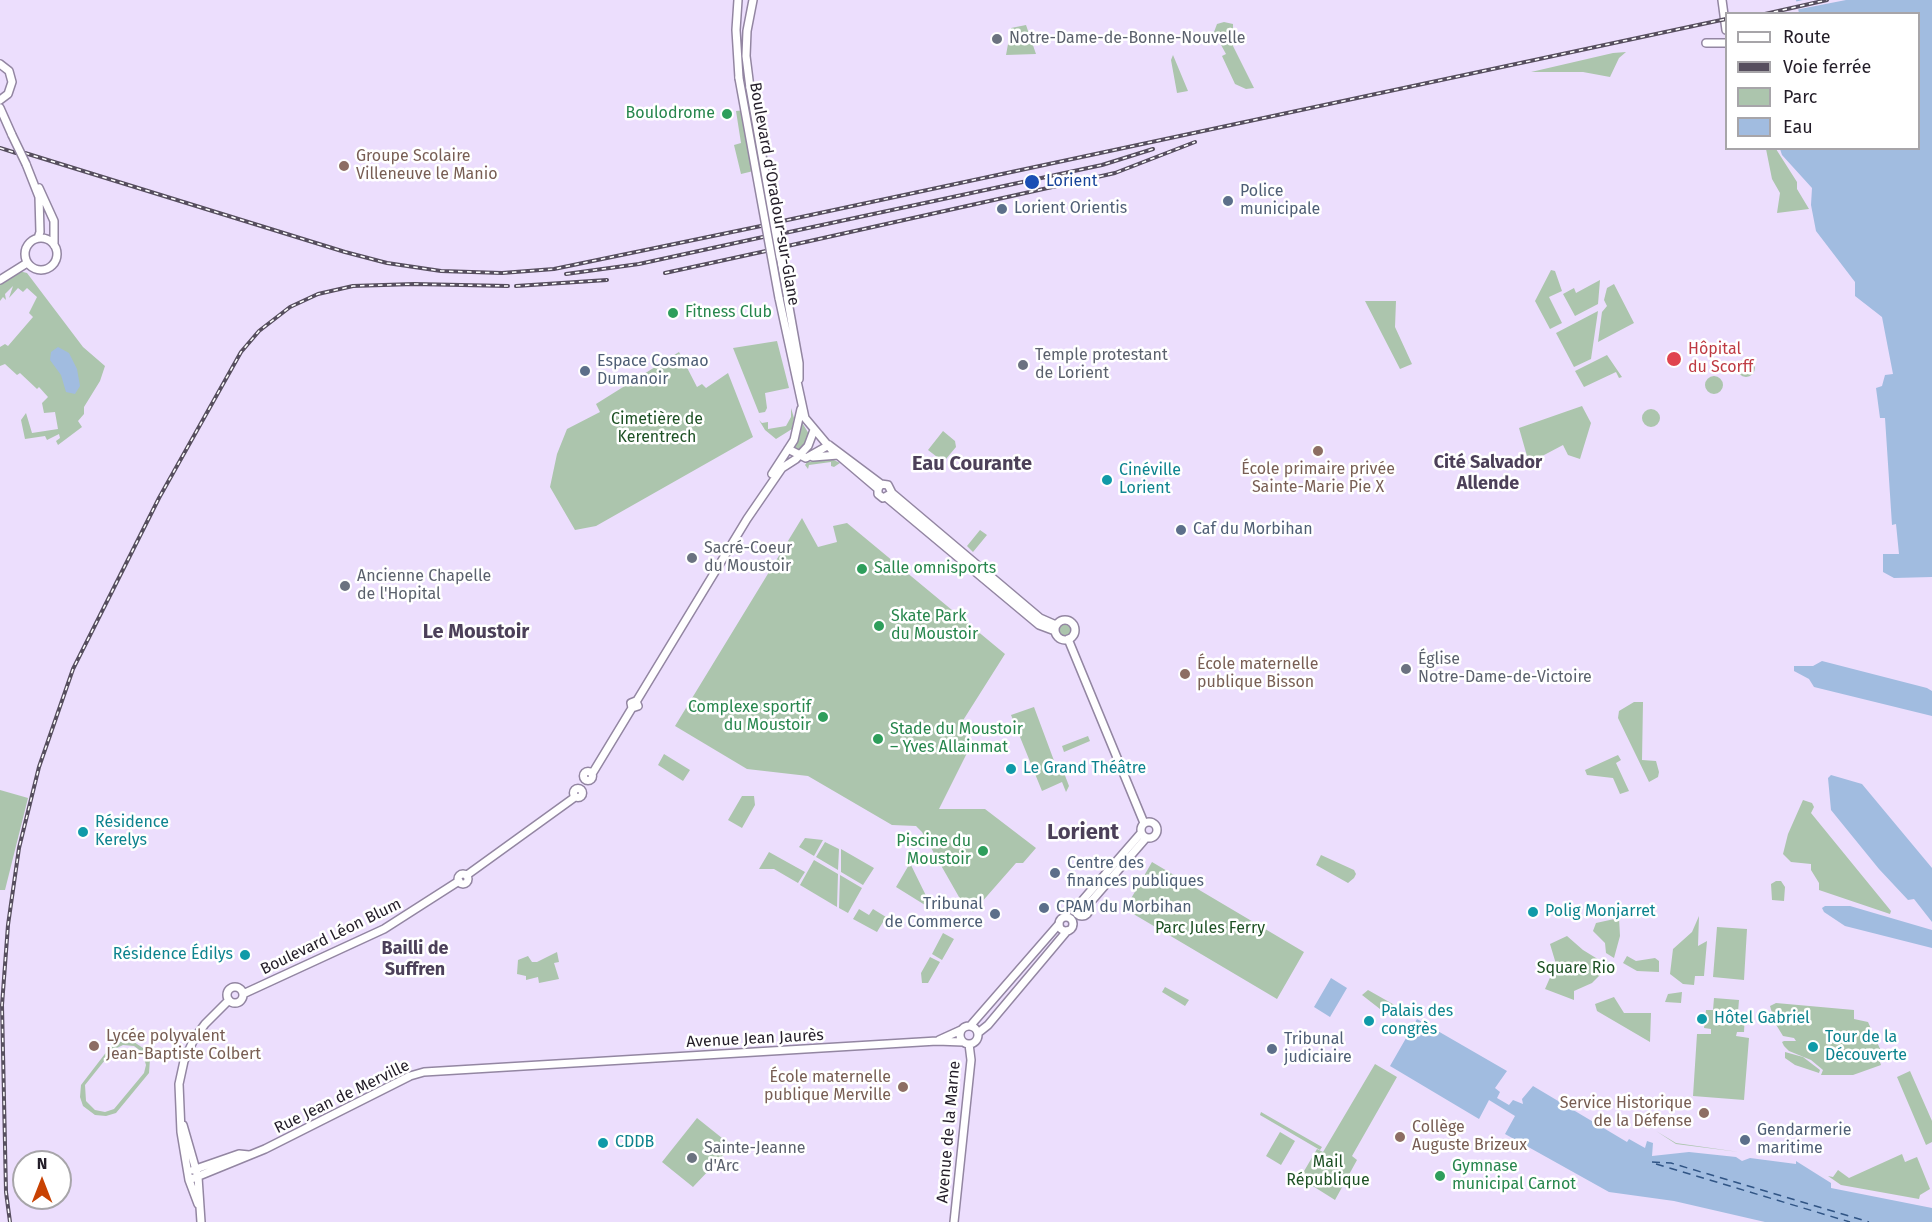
<!DOCTYPE html>
<meta charset="utf-8">
<style>
body{margin:0}
#map{position:relative;width:1932px;height:1222px;overflow:hidden;background:#ecdefd;font-family:"Fira Sans",sans-serif}
canvas{display:block}
.legend{position:absolute;left:1725px;top:12px;width:195px;height:138px;box-sizing:border-box;background:#fff;border:2px solid #a7a5a9;margin:0;padding:8px 10px;list-style:none;font-size:18px;color:#231d28}
.legend li{display:flex;align-items:center;gap:12px;height:30px}
.legend b{width:30px;border:2px solid #a7a5a9}
.north{position:absolute;left:12px;top:1150px;width:60px;height:60px;box-sizing:border-box;background:#fff;border:2px solid #a7a5a9;border-radius:50%;rotate:0deg;font-size:16px;font-weight:700;line-height:24px;text-align:center;color:#231d28}
.north::after{content:'';display:block;margin:auto;width:21px;height:27px;background:#c84203;clip-path:polygon(50% 0,100% 100%,50% 72%,0 100%)}
</style>
<div id="map">
<canvas width="1932" height="1222"></canvas>
<ul class="legend">
<li><b style="height:8px;background:#fff"></b>Route</li>
<li><b style="height:8px;background:#564e5e"></b>Voie ferrée</li>
<li><b style="height:16px;background:#acc5ad"></b>Parc</li>
<li><b style="height:16px;background:#a1bce0"></b>Eau</li>
</ul>
<div class="north">N</div>
</div>
<script>
const ctx = document.querySelector('canvas').getContext('2d');
ctx.lineJoin = 'round';
function paint(path, color) { ctx.fillStyle = color; ctx.fill(path, 'evenodd'); }
const toPath = rows => new Path2D(rows.map(r => 'M' + r).join(''));
function trace(path, color, width, dash) { ctx.strokeStyle = color; ctx.lineWidth = width; ctx.lineCap = dash ? 'butt' : 'round'; ctx.setLineDash(dash || []); ctx.stroke(path); }
function label(font, color, halo, rows, align = 'center') {
  ctx.font = font + ' "Fira Sans",sans-serif'; ctx.lineWidth = 5; ctx.setLineDash([]); ctx.textBaseline = 'middle'; ctx.strokeStyle = halo; ctx.fillStyle = color; for (const [text, x, y, turn = 0] of rows) {
    ctx.save(); ctx.translate(x, y); ctx.rotate((+turn || 0) * Math.PI / 180); ctx.textAlign = isNaN(turn) ? turn : align; if (halo) ctx.strokeText(text, 0, 0); ctx.fillText(text, 0, 0); ctx.restore();
  }
}
paint(toPath([
 [1224,22,1233,24,1233,46,1254,88,1246,89,1235,84,1222,56,1226,54,1214,32,1217,24],
 [1026,25,1036,54,1006,55,1011,28],
 [1626,52,1619,58,1610,77,1583,72,1531,72,1613,53],
 [1173,55,1188,91,1177,93,1171,60],
 [756,109,770,167,741,174,734,145,741,143,736,111],
 [1766,149,1776,149,1797,182,1797,189,1809,209,1777,213,1780,193,1772,179],
 [1551,270,1555,271,1562,291,1549,297,1562,323,1550,329,1535,301],
 [19,271,27,273,83,347,105,366,100,381,84,407,84,414,78,421,82,427,58,445,56,441,60,438,59,434,47,440,45,436,25,439,21,420,26,413,32,433,58,429,55,412,44,413,42,403,48,397,39,387,37,389,20,373,17,375,5,364,0,366,0,347,5,344,8,346,33,317,29,313,37,297,27,288,23,292,18,288,9,298,13,286,5,294,6,300,3,297,0,301,0,282],
 [1600,280,1598,304,1575,316,1563,294,1574,288,1576,293],
 [1614,284,1634,323,1598,342,1602,312,1607,306,1604,300,1607,288],
 [1365,301,1396,301,1395,327,1412,364,1400,369],
 [1598,311,1591,359,1574,367,1556,333],
 [777,341,789,388,765,393,767,408,765,412,759,413,733,348],
 [679,352,697,387,702,384,706,388,728,373,753,437,596,526,575,530,550,487,557,454,567,429,600,412,596,404],
 [1607,355,1622,377,1619,378,1616,372,1584,387,1575,371],
 '1737 368a9 9 0 1 1 18 0a9 9 0 1 1-18 0Z',
 '1705 385a9 9 0 1 1 18 0a9 9 0 1 1-18 0Z',
 [1582,406,1591,423,1580,459,1568,455,1563,445,1529,463,1519,428],
 [791,408,794,418,792,429,776,439,765,430,759,420,762,423,768,422,768,429,786,426,791,417],
 '1642 418a9 9 0 1 1 18 0a9 9 0 1 1-18 0Z',
 [801,421,809,434,805,445,796,451,791,447,799,434],
 [943,431,955,441,956,447,946,459,941,460,928,450],
 [832,459,840,463,834,467,831,466,831,462,809,465,808,469,805,465,807,462],
 [802,518,818,547,837,542,833,526,847,523,1005,654,962,722,969,749,939,809,985,809,1036,848,1023,863,1016,863,973,912,959,897,922,832,916,826,892,825,808,776,747,769,675,726],
 [980,530,987,535,973,552,967,546],
 '1058 630a7 7 0 1 1 14 0a7 7 0 1 1-14 0Z',
 [1634,702,1643,702,1642,760,1656,761,1659,772,1658,777,1649,782,1618,718,1619,711],
 [1034,707,1056,766,1061,765,1069,786,1066,792,1062,782,1042,791,1011,715],
 [1088,736,1090,741,1064,752,1062,746],
 [664,754,690,770,683,781,658,765],
 [1618,755,1621,760,1616,763,1629,791,1620,794,1613,778,1587,775,1585,770],
 [0,790,28,798,5,890,0,890],
 [742,796,754,796,755,805,742,828,728,820],
 [1803,800,1812,803,1814,807,1811,813,1891,911,1890,914,1819,890,1819,883,1811,870,1811,864,1791,862,1783,854,1788,834],
 [805,838,823,840,814,856,799,847],
 [825,842,839,849,838,870,816,857],
 [841,849,874,868,863,885,841,872],
 [769,852,805,872,798,883,774,869,759,869],
 [1321,855,1354,870,1356,874,1354,878,1348,883,1316,865],
 [814,860,838,874,837,907,800,885],
 [1152,862,1304,952,1277,999,1125,909],
 [910,863,933,910,896,887],
 [840,875,862,888,848,913,839,908],
 [1776,881,1781,881,1785,887,1784,901,1772,900,1771,884],
 [859,909,869,915,873,909,886,917,877,932,853,919],
 [1699,916,1698,946,1707,941,1704,976,1695,976,1694,985,1683,984,1670,974,1673,949,1692,932],
 [1619,918,1620,936,1614,958,1606,953,1605,943,1593,931,1596,923],
 [1717,927,1747,929,1744,980,1713,977],
 [943,933,954,939,942,960,932,954],
 [1567,936,1583,950,1609,966,1592,983,1574,991,1574,1000,1545,989,1556,964,1550,944],
 [557,952,559,962,554,963,559,979,539,983,538,977,526,980,526,976,517,974,518,960,528,956,532,962,537,962],
 [1627,956,1636,961,1655,958,1659,961,1659,972,1637,971,1623,963],
 [930,957,940,962,928,983,922,983,921,973],
 [1165,987,1189,1000,1185,1006,1162,992],
 [1368,990,1398,1007,1403,1010,1389,1016,1362,995],
 [1682,992,1681,1003,1665,1002,1668,994],
 [1614,997,1624,1013,1651,1013,1650,1042,1597,1011,1595,1004],
 [1714,998,1739,1000,1738,1012,1745,1013,1744,1032,1737,1032,1736,1036,1749,1038,1744,1100,1693,1096,1697,1034,1711,1034,1711,1029,1704,1028,1706,1010,1713,1010],
 [1776,1003,1854,1010,1854,1019,1868,1022,1885,1060,1880,1062,1881,1065,1853,1075,1821,1075,1823,1070,1811,1060,1789,1051,1784,1046,1782,1042,1784,1041,1796,1041,1794,1038,1783,1036,1775,1023,1770,1006],
 [123,1041,134,1042,146,1050,150,1059,149,1073,116,1113,106,1116,95,1115,83,1106,80,1097,81,1085,111,1046],
 [123,1045,134,1046,142,1052,146,1065,144,1073,114,1109,105,1112,95,1110,86,1101,85,1085,113,1050],
 [1785,1052,1803,1057,1820,1070,1819,1073,1795,1065,1785,1058],
 [1375,1064,1397,1077,1352,1156,1357,1160,1335,1200,1300,1178,1317,1149,1323,1152],
 [1910,1071,1932,1121,1932,1142,1926,1145,1897,1077],
 [1261,1112,1322,1147,1320,1150,1260,1115],
 [697,1118,732,1146,693,1187,662,1162],
 [1656,1131,1676,1143,1739,1152,1676,1144],
 [1280,1132,1295,1141,1281,1165,1266,1156],
 [1902,1154,1905,1162,1917,1157,1930,1189,1920,1195,1919,1199,1841,1185,1828,1176,1833,1177,1838,1170,1849,1178]
]), '#acc5ad');
paint(toPath([
 [1796,0,1932,0,1932,577,1894,578,1883,572,1883,554,1899,554,1896,524,1892,525,1885,418,1880,418,1876,388,1882,386,1885,375,1893,374,1882,317,1855,296,1855,282,1816,231,1811,205,1812,188,1782,155,1780,149,1918,148,1918,14,1799,13],
 [58,347,69,353,77,369,80,386,75,394,66,392,61,375,50,360,51,352],
 [1822,661,1927,688,1932,691,1932,716,1814,687,1809,679,1794,671,1794,666,1813,666],
 [1831,775,1862,784,1932,868,1932,922,1914,899,1908,900,1879,869,1831,810,1828,778],
 [1825,906,1850,906,1932,930,1932,948,1845,926,1824,912,1822,908],
 [1331,978,1347,988,1330,1017,1314,1007],
 [1417,1019,1507,1071,1495,1088,1500,1092,1497,1098,1509,1105,1513,1100,1523,1104,1522,1099,1533,1086,1627,1142,1629,1139,1645,1148,1647,1141,1653,1143,1652,1156,1689,1152,1736,1157,1742,1161,1750,1158,1796,1164,1796,1161,1831,1183,1831,1188,1932,1208,1932,1222,1765,1222,1674,1201,1609,1192,1505,1134,1515,1116,1489,1100,1479,1119,1390,1066]
]), '#a1bce0');
paint(toPath([
 [1803,0,1846,0,1795,10,1794,2]
]), '#ecdefd');
trace(toPath([
 [1652,1162,1671,1163,1869,1222],
 [1656,1164,1850,1222]
]), '#315585', 1.5, [8, 6]);
const secondary = toPath([
 [738,0,736,30,739,78],
 [1722,0,1726,30],
 [1706,43,1726,43],
 [0,64,9,71,12,82,8,94,0,100],
 [750,88,746,56,747,31,753,0],
 [0,108,12,135],
 [26,164,39,197,40,232,38,238],
 [39,188,54,221,54,245],
 '25 254a16 16 0 1 1 32 0a16 16 0 1 1-32 0Z',
 [780,257,799,363,799,379],
 [0,280,27,263],
 [779,298,805,418,831,449,878,489],
 [829,445,881,484],
 [788,449,806,458,829,445],
 [813,457,838,455],
 [772,474,794,440,801,409],
 [892,493,883,498,878,494,878,489,881,484,888,485,892,493,1040,618,1056,625],
 [887,498,1039,625,1055,631],
 '1055 630a10 10 0 1 1 20 0a10 10 0 1 1-20 0Z',
 [1068,639,1144,823],
 [636,702,747,519,782,468,796,459,808,446,814,430],
 '583.5 776a4.5 4.5 0 1 1 9 0a4.5 4.5 0 1 1-9 0Z',
 [592,774,632,708,631,703,636,701,638,706,632,708],
 '573.5 793a4.5 4.5 0 1 1 9 0a4.5 4.5 0 1 1-9 0Z',
 '1141 830a8 8 0 1 1 16 0a8 8 0 1 1-16 0Z',
 '458 879a5 5 0 1 1 10 0a5 5 0 1 1-10 0Z',
 [467,875,575,797],
 '1075 909a7 7 0 1 1 14 0a7 7 0 1 1-14 0Z',
 [1081,902,1141,833],
 [1088,905,1146,838],
 '1059 924a7 7 0 1 1 14 0a7 7 0 1 1-14 0Z',
 '227 995a8 8 0 1 1 16 0a8 8 0 1 1-16 0Z',
 [243,994,384,929,459,881],
 [971,1025,1059,924],
 '960 1035a9 9 0 1 1 18 0a9 9 0 1 1-18 0Z',
 [978,1033,988,1025,1067,931],
 [939,1040,961,1030],
 [183,1125,198,1177,201,1222],
 [193,1170,239,1154,249,1155],
 [189,1180,265,1149,410,1076,424,1072,937,1041,963,1042],
 [198,1204,189,1180,181,1132,179,1084,184,1061,194,1039,205,1024,229,1000],
 [954,1222,971,1060,969,1044]
]);
trace(secondary, '#9386a2', 10);
trace(secondary, '#fff', 7);
const rail = toPath([
 [1765,14,1827,0],
 [0,148,16,153],
 [25,153,345,252,387,263,441,271,502,273,554,269,761,226],
 [778,222,1726,19],
 [780,234,1102,165,1153,149],
 [783,247,1115,173,1195,142],
 [665,273,766,251],
 [566,274,639,264,763,237],
 [516,286,607,280],
 [10,1222,6,1192,2,1005,8,925,19,848,39,767,73,669,159,498,241,352,259,331,290,307,318,294,353,286,414,284,508,286]
]);
trace(rail, '#564e5e', 4);
trace(rail, '#fff', 1.5, [4.5]);
const secondaryBridge = toPath([
 [739,78,779,298],
 [750,88,780,257],
 [12,135,26,164]
]);
trace(secondaryBridge, '#9386a2', 10, []);
trace(secondaryBridge, '#fff', 7);
for (const [x, y, r, color] of [
 [997,39,6,"#6b7280"],
 [727,114,6,"#2e9e5b"],
 [344,166,6,"#8d6e63"],
 [1032,182,8,"#1a4fb4"],
 [1228,201,6,"#5c6f8a"],
 [1002,209,6,"#5c6f8a"],
 [673,313,6,"#2e9e5b"],
 [1674,359,8,"#e0444e"],
 [1023,365,6,"#6b7280"],
 [585,371,6,"#5c6f8a"],
 [1318,451,6,"#8d6e63"],
 [1107,480,6,"#0f9aa8"],
 [1181,530,6,"#5c6f8a"],
 [692,558,6,"#6b7280"],
 [862,569,6,"#2e9e5b"],
 [345,586,6,"#6b7280"],
 [879,626,6,"#2e9e5b"],
 [1406,669,6,"#6b7280"],
 [1185,674,6,"#8d6e63"],
 [823,717,6,"#2e9e5b"],
 [878,739,6,"#2e9e5b"],
 [1011,769,6,"#0f9aa8"],
 [83,832,6,"#0f9aa8"],
 [983,851,6,"#2e9e5b"],
 [1055,873,6,"#5c6f8a"],
 [1044,908,6,"#5c6f8a"],
 [1533,912,6,"#0f9aa8"],
 [995,914,6,"#5c6f8a"],
 [245,955,6,"#0f9aa8"],
 [1702,1019,6,"#0f9aa8"],
 [1369,1021,6,"#0f9aa8"],
 [94,1046,6,"#8d6e63"],
 [1813,1047,6,"#0f9aa8"],
 [1272,1049,6,"#5c6f8a"],
 [903,1087,6,"#8d6e63"],
 [1704,1113,6,"#8d6e63"],
 [1400,1137,6,"#8d6e63"],
 [1745,1140,6,"#5c6f8a"],
 [603,1143,6,"#0f9aa8"],
 [692,1158,6,"#6b7280"],
 [1440,1176,6,"#2e9e5b"]
]) { const dot = new Path2D(); dot.arc(x, y, r, 0, 2 * Math.PI); ctx.fillStyle = color; ctx.fill(dot); trace(dot, '#fff', 2); }
label('16px', '#5b616d', '#fff', [
 ["Notre-Dame-de-Bonne-Nouvelle",1009,39],
 ["Temple protestant",1035,356],
 ["de Lorient",1035,374],
 ["Sacré-Coeur",704,549],
 ["du Moustoir",704,567],
 ["Ancienne Chapelle",357,577],
 ["de l'Hopital",357,595],
 ["Église",1418,660],
 ["Notre-Dame-de-Victoire",1418,678],
 ["Sainte-Jeanne",704,1149],
 ["d'Arc",704,1167]
], 'left');
label('16px', '#27864d', '#fff', [
 ["Boulodrome",715,114,"right"],
 ["Fitness Club",685,313],
 ["Salle omnisports",874,569],
 ["Skate Park",891,617],
 ["du Moustoir",891,635],
 ["Complexe sportif",811,708,"right"],
 ["du Moustoir",811,726,"right"],
 ["Stade du Moustoir",890,730],
 ["– Yves Allainmat",890,748],
 ["Piscine du",971,842,"right"],
 ["Moustoir",971,860,"right"],
 ["Gymnase",1452,1167],
 ["municipal Carnot",1452,1185]
], 'left');
label('16px', '#785e54', '#fff', [
 ["Groupe Scolaire",356,157],
 ["Villeneuve le Manio",356,175],
 ["École primaire privée",1318,470,"center"],
 ["Sainte-Marie Pie X",1318,488,"center"],
 ["École maternelle",1197,665],
 ["publique Bisson",1197,683],
 ["Lycée polyvalent",106,1037],
 ["Jean-Baptiste Colbert",106,1055],
 ["École maternelle",891,1078,"right"],
 ["publique Merville",891,1096,"right"],
 ["Service Historique",1692,1104,"right"],
 ["de la Défense",1692,1122,"right"],
 ["Collège",1412,1128],
 ["Auguste Brizeux",1412,1146]
], 'left');
label('16px', '#164399', '#fff', [
 ["Lorient",1046,182]
], 'left');
label('16px', '#4e5e75', '#fff', [
 ["Police",1240,192],
 ["municipale",1240,210],
 ["Lorient Orientis",1014,209],
 ["Espace Cosmao",597,362],
 ["Dumanoir",597,380],
 ["Caf du Morbihan",1193,530],
 ["Centre des",1067,864],
 ["finances publiques",1067,882],
 ["Tribunal",983,905,"right"],
 ["de Commerce",983,923,"right"],
 ["CPAM du Morbihan",1056,908],
 ["Tribunal",1284,1040],
 ["judiciaire",1284,1058],
 ["Gendarmerie",1757,1131],
 ["maritime",1757,1149]
], 'left');
label('16px', '#231d28', '#fff', [
 ["Boulevard d'Oradour-sur-Glane",774,194,80],
 ["Boulevard Léon Blum",331,937,-26],
 ["Avenue Jean Jaurès",755,1039,-3],
 ["Rue Jean de Merville",342,1097,-26],
 ["Avenue de la Marne",949,1132,-85]
]);
label('16px', '#be3a42', '#fff', [
 ["Hôpital",1688,350],
 ["du Scorff",1688,368]
], 'left');
label('16px', '#1e5125', '#fff', [
 ["Cimetière de",657,420],
 ["Kerentrech",657,438],
 ["Parc Jules Ferry",1210,929],
 ["Square Rio",1576,969],
 ["Mail",1328,1163],
 ["République",1328,1181]
]);
label('16px', '#0d838f', '#fff', [
 ["Cinéville",1119,471],
 ["Lorient",1119,489],
 ["Le Grand Théâtre",1023,769],
 ["Résidence",95,823],
 ["Kerelys",95,841],
 ["Polig Monjarret",1545,912],
 ["Résidence Édilys",233,955,"right"],
 ["Palais des",1381,1012],
 ["congrès",1381,1030],
 ["Hôtel Gabriel",1714,1019],
 ["Tour de la",1825,1038],
 ["Découverte",1825,1056],
 ["CDDB",615,1143]
], 'left');
label('bold 18px', '#4c4059', '#fff', [
 ["Cité Salvador",1488,463],
 ["Allende",1488,484],
 ["Bailli de",415,949],
 ["Suffren",415,970]
]);
label('bold 20px', '#4c4059', '#fff', [
 ["Eau Courante",972,464],
 ["Le Moustoir",476,632]
]);
label('bold 22px', '#4c4059', '#fff', [
 ["Lorient",1083,833]
]);
</script>
